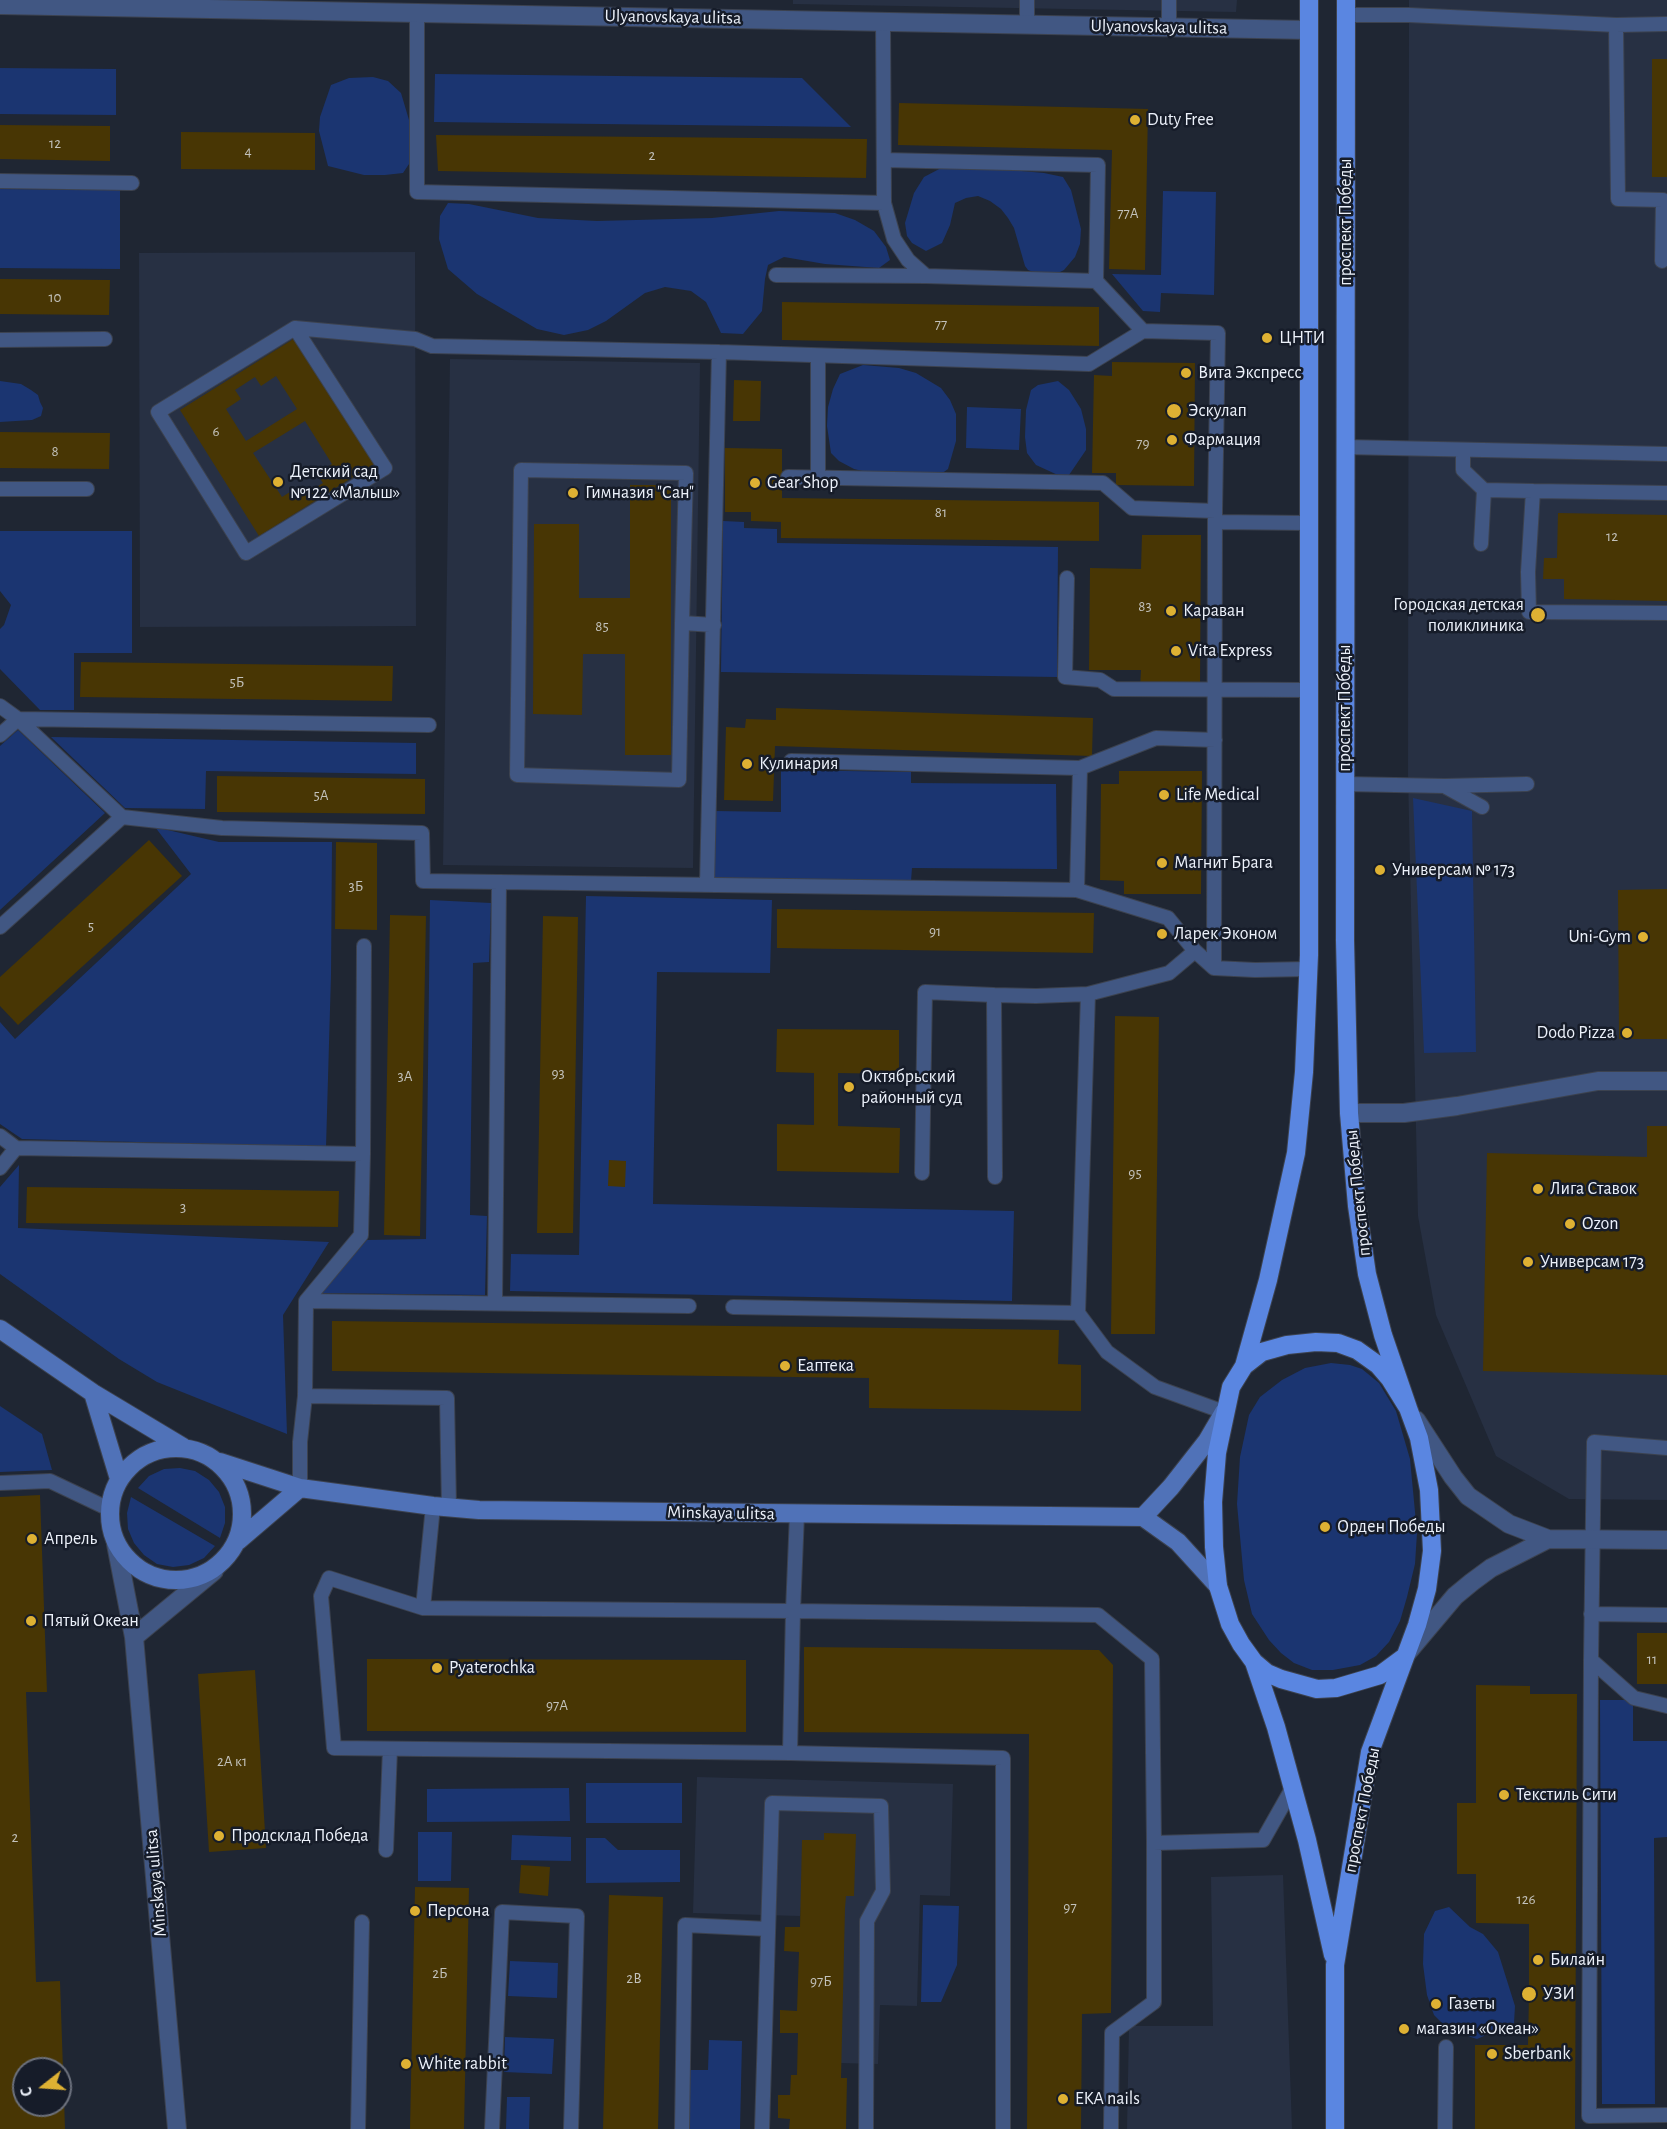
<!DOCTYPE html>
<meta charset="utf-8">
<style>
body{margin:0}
#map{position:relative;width:1667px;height:2129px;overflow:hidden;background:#1f2633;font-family:"Alegreya Sans",sans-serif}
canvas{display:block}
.north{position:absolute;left:12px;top:2057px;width:60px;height:60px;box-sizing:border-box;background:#161c29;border:2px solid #6c717d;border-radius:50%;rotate:253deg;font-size:16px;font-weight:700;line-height:24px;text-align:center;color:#ecf1fa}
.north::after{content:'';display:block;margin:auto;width:21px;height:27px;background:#deb133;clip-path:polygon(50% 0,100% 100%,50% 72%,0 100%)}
</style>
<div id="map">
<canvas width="1667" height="2129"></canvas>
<div class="north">С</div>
</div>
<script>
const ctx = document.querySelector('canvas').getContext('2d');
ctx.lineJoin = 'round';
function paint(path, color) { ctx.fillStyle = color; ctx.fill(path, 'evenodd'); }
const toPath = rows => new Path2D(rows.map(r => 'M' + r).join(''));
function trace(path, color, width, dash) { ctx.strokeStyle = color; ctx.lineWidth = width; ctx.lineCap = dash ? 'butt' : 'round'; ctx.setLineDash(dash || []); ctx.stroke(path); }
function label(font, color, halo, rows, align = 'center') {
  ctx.font = font + ' "Alegreya Sans",sans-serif'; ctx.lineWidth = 5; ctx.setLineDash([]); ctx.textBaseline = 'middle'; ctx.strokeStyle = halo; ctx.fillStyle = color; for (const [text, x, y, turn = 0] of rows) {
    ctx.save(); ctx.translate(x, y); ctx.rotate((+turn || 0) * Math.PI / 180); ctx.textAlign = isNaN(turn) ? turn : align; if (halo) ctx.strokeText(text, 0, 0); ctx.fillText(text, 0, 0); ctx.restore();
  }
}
paint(toPath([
 [793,0,1237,0,1236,12,793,4],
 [1409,0,1667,0,1667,1500,1569,1499,1496,1456,1436,1315,1418,1216,1408,775],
 [415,252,416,626,140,627,139,253],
 [450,359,700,363,693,868,443,865],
 [697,1777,953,1784,950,1896,920,1895,917,2006,880,2005,878,2064,841,2063,801,1907,800,1916,693,1913],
 [1283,1875,1292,2129,1127,2129,1129,2026,1213,2026,1211,1877]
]), '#273043');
paint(toPath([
 [0,68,116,69,116,115,0,114],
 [435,74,802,78,851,127,434,122],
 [373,77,388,81,401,93,409,120,412,144,411,161,403,173,385,175,364,175,328,166,319,131,320,117,331,85,349,78],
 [945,166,964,166,1044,173,1063,177,1071,190,1081,229,1080,244,1075,257,1064,270,1052,276,1036,273,1028,270,1025,266,1014,228,1008,218,1001,209,990,201,978,196,966,198,955,203,950,225,942,243,926,251,912,243,907,236,905,223,914,193,924,177],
 [0,189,120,190,120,269,0,268],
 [1163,191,1216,192,1214,295,1161,293,1160,312,1143,311,1112,274,1161,275],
 [448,203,469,204,538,218,597,221,712,218,779,211,835,213,855,220,874,231,886,247,890,260,879,268,825,264,784,257,768,265,765,279,762,311,743,334,721,333,706,302,691,291,665,287,645,293,606,321,588,330,564,335,537,329,477,294,448,269,439,239,440,216],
 [863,365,899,368,916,373,941,388,950,400,956,414,956,441,948,469,941,474,875,474,854,469,839,461,831,453,827,426,828,407,833,389,840,374],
 [0,381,21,384,31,390,38,395,40,402,43,408,41,416,32,420,0,422],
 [1058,381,1069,390,1081,409,1086,429,1086,450,1069,475,1060,476,1036,465,1027,453,1025,437,1026,410,1031,390,1038,385],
 [967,407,1021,409,1019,450,966,448],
 [723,521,744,522,744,528,777,529,777,543,1058,547,1057,677,721,672],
 [0,531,132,531,132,653,74,653,74,710,40,710,0,669,0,629,4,625,11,605,0,591],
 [18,730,105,813,0,910,0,746],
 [51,737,416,743,416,774,206,771,205,809,125,808],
 [781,770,911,772,911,783,1056,784,1057,869,912,868,911,881,713,880,714,811,781,812],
 [1413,798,1472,811,1476,1052,1424,1053],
 [155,827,219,842,332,842,331,975,326,1147,22,1139,0,1124,0,1022,15,1039,191,874],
 [586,896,772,900,770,973,657,972,653,1204,1014,1211,1012,1301,510,1291,511,1254,579,1255],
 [430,900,491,903,489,962,473,963,470,1215,487,1216,485,1295,321,1293,367,1240,426,1239],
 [19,1165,18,1228,329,1242,283,1315,287,1434,157,1382,119,1359,0,1274,0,1187],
 [1331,1363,1350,1365,1362,1369,1379,1383,1396,1411,1410,1459,1417,1533,1415,1564,1407,1597,1400,1621,1389,1642,1376,1656,1360,1665,1333,1670,1312,1670,1294,1663,1281,1653,1269,1640,1252,1614,1244,1580,1237,1504,1240,1457,1249,1415,1260,1397,1282,1380,1305,1368],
 [0,1406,42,1434,52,1470,0,1472],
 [180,1468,195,1471,209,1480,219,1492,225,1507,225,1523,220,1538,138,1488,149,1476,164,1469],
 [131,1497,215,1546,204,1558,189,1565,173,1567,157,1564,144,1555,134,1543,128,1529,127,1513],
 [1600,1700,1633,1700,1633,1741,1667,1741,1667,1837,1654,1838,1655,2104,1602,2104],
 [586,1783,682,1783,682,1823,586,1823],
 [569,1788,570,1821,427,1822,427,1789],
 [418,1832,452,1832,451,1881,418,1881],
 [512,1835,571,1837,571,1861,511,1860],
 [586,1838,605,1838,618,1850,680,1850,680,1882,586,1883],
 [923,1905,959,1906,957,1965,941,2002,921,2002],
 [1449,1907,1470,1927,1483,1934,1498,1952,1515,2006,1514,2023,1477,2039,1449,2030,1434,2015,1427,1995,1423,1964,1424,1934,1435,1911],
 [510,1961,558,1963,557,1998,508,1996],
 [505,2037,554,2039,552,2074,504,2072],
 [709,2040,742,2041,740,2129,687,2129,688,2070,708,2070],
 [507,2097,530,2097,529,2129,506,2129]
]), '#1b3571');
paint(toPath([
 [1652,59,1667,59,1667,177,1652,177],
 [899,103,1148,109,1145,270,1109,269,1112,150,898,145],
 [0,125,110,126,110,161,0,159],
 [181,132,315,133,315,170,181,169],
 [436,135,867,139,866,178,438,171],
 [0,279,110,280,109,315,0,314],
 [782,302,1099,307,1099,346,782,340],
 [295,338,374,464,259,536,180,410],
 [276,376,297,409,246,441,226,409,241,399,235,390,255,377,261,386],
 [305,421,332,464,317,474,323,483,304,495,298,487,282,497,253,453],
 [1112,362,1195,363,1194,486,1116,485,1116,473,1092,473,1094,375,1112,376],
 [734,380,761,381,760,421,733,421],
 [0,432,110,433,109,469,0,468],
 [725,448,782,449,782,498,1099,502,1099,541,781,538,781,522,751,521,751,512,725,512],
 [630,485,671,485,671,755,625,755,625,654,583,654,582,715,533,714,534,524,579,524,579,598,630,598],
 [1558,513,1667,515,1667,601,1564,599,1564,579,1543,579,1544,558,1557,558],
 [1142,535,1201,535,1200,688,1140,687,1141,670,1089,670,1090,568,1141,569],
 [81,662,393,666,392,701,80,697],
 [776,708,1093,718,1092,756,775,746,773,801,724,800,726,727,745,728,746,719,776,720],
 [1119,771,1202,771,1201,894,1124,894,1124,881,1100,880,1101,784,1119,784],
 [217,776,425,779,425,814,217,812],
 [149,840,182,876,18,1025,0,1006,0,977],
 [336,842,377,843,377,930,335,929],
 [1667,889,1667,1039,1619,1039,1618,890],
 [777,909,1094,913,1093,953,777,948],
 [390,915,426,916,420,1236,384,1235],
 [543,916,578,917,573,1233,537,1233],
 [1115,1016,1159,1017,1155,1334,1111,1334],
 [777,1029,899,1030,899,1074,838,1073,838,1126,900,1128,899,1173,777,1171,777,1124,814,1125,814,1073,776,1072],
 [1647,1126,1667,1126,1667,1375,1483,1371,1487,1153,1647,1157],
 [609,1160,626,1161,625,1187,608,1186],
 [27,1187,339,1191,338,1227,26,1223],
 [332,1321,1059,1330,1058,1364,1081,1365,1081,1411,869,1408,869,1378,332,1371],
 [40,1495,47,1692,26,1692,36,1982,60,1981,65,2129,0,2129,0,1497],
 [24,2069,60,2069,60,2105,24,2105],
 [1637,1633,1667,1633,1667,1684,1637,1684],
 [804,1647,1099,1650,1113,1665,1111,2013,1082,2014,1081,2129,1027,2129,1029,1734,804,1732],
 [367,1659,746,1660,746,1732,367,1731],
 [255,1670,266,1848,209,1852,198,1674],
 [1476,1685,1530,1686,1530,1694,1577,1694,1575,2129,1475,2129,1475,2045,1528,2045,1529,1994,1529,1924,1476,1923,1476,1874,1457,1874,1457,1803,1476,1803],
 [824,1833,856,1834,854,1896,846,1896,845,1908,841,2078,847,2078,846,2129,789,2129,790,2119,778,2118,778,2095,790,2095,791,2075,797,2075,798,2033,780,2033,780,2010,797,2011,799,1952,784,1951,785,1927,800,1927,802,1840,824,1840],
 [521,1865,550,1867,548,1896,519,1893],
 [415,1887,469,1888,464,2129,410,2129],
 [609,1895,663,1897,658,2129,603,2129]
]), '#483604');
const lane = toPath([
 [417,13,417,192,884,203,883,21],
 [1346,15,1409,15,1616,25,1667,24],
 [1027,24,1027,0],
 [1616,25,1618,199,1663,200,1662,261],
 [1169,27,1169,0],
 [884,160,1098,165,1096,281,1143,331,1218,333,1215,511,1214,968],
 [0,181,132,183],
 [884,203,894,239,908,260,926,276],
 [776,275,926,276,1096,281],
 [295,328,158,412,246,553,385,468,295,328,415,339,432,346,719,352,1089,364,1143,331],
 [0,340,105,339],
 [1345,447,1667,454],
 [1463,450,1463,470,1484,490],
 [788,477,1103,483,1132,508,1215,511],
 [818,477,818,356],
 [0,489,87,489],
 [1533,491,1667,493],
 [1215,522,1309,523],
 [1481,544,1484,490,1533,491,1528,572,1529,612,1667,613],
 [1067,578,1065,677,1100,680,1114,689,1309,690],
 [682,623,686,473,521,470,517,775,679,780,682,623,714,625],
 [0,706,18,719,429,725],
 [0,735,18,719,122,817,222,828,422,833,423,881,499,882,495,1302],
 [791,761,1080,768,1077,890],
 [1080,768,1156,738,1215,740],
 [1345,784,1445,786,1527,784],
 [1446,787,1482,807],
 [499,882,1077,890,1168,918,1195,951,1214,968,1255,970,1308,969],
 [707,885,719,352],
 [0,927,122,817],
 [1195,951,1169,973,1088,994,1078,1313,1107,1352,1155,1387,1224,1412],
 [0,1136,16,1148,363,1154,361,1235,306,1301,305,1396,300,1442,300,1488],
 [363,1154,364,946],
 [0,1168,16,1148],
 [922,1173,925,992,994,995],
 [995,1177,994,995,1036,996,1088,994],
 [306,1301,689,1306],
 [733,1307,1078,1313],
 [305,1396,447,1398,449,1508],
 [1667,1448,1594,1442,1591,1660,1634,1698,1667,1706],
 [0,1483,50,1481,109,1509],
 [797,1514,793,1611,1098,1615,1152,1659,1154,1843],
 [423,1608,433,1506],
 [1591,1614,1667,1615],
 [1591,1660,1589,2116,1667,2115],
 [790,1753,334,1748,321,1596,329,1578,423,1608,793,1611,790,1753,1003,1758,1003,2129],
 [386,1850,390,1749],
 [358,2129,362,1922],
 [492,2129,502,1912,577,1916,571,2129],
 [682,2129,685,1925,768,1929],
 [762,2129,772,1803,881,1806,883,1891,867,1921,866,2129],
 [1111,2129,1112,2033,1154,2002,1154,1843,1263,1840,1293,1787],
 [1445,2129,1446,2047]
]);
const street = toPath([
 [0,5,1309,30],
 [1349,1113,1404,1113,1457,1106,1598,1081,1667,1081],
 [1416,1420,1453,1477,1468,1496,1509,1524,1548,1539,1667,1540],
 [116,1544,134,1637,177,2129],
 [134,1637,214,1571],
 [1407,1653,1455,1596,1472,1582,1491,1568,1548,1539]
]);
const secondary = toPath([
 [0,1329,93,1393,183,1447],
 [93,1393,119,1479],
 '110 1514a66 66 0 1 1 132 0a66 66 0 1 1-132 0Z',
 [220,1462,300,1488,433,1506,479,1510,1143,1517,1178,1542,1218,1586],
 [1143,1517,1171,1487,1207,1441,1224,1412],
 [238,1541,300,1488]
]);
const primary = toPath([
 [1346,0,1345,940,1349,1113,1357,1206,1367,1274,1383,1335,1408,1408],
 [1244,1366,1268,1280,1296,1153,1304,1072,1309,955,1309,0],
 [1254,1662,1276,1727,1307,1840,1333,1955],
 [1335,2129,1335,1965,1370,1752,1417,1625,1427,1589,1432,1551,1429,1490,1419,1438,1408,1408,1390,1379,1378,1365,1357,1350,1338,1343,1316,1342,1287,1345,1262,1352,1244,1366,1231,1387,1217,1453,1213,1502,1214,1547,1218,1586,1230,1624,1241,1644,1254,1662,1267,1673,1281,1679,1317,1689,1336,1688,1380,1675,1403,1658]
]);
trace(lane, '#3c424f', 16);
trace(street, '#3c424f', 20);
trace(secondary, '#3c424f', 20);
trace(primary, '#3c424f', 20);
trace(lane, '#415783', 14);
trace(street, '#415783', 18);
trace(secondary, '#5072b8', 18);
trace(primary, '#5a86e1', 18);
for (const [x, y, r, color] of [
 [1135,120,6,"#deb133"],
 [1267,338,6,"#deb133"],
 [1186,373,6,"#deb133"],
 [1174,411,8,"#deb133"],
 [1172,440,6,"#deb133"],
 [278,482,6,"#deb133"],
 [755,483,6,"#deb133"],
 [573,493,6,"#deb133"],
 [1171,611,6,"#deb133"],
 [1538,615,8,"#deb133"],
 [1176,651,6,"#deb133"],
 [747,764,6,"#deb133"],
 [1164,795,6,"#deb133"],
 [1162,863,6,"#deb133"],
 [1380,870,6,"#deb133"],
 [1162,934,6,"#deb133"],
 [1643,937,6,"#deb133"],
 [1627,1033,6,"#deb133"],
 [849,1087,6,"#deb133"],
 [1538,1189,6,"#deb133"],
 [1570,1224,6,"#deb133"],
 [1528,1262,6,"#deb133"],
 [785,1366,6,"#deb133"],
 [1325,1527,6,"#deb133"],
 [32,1539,6,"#deb133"],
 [31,1621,6,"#deb133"],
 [437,1668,6,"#deb133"],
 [1504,1795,6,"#deb133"],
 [219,1836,6,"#deb133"],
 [415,1911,6,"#deb133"],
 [1538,1960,6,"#deb133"],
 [1529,1994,8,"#deb133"],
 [1436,2004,6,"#deb133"],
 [1404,2029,6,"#deb133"],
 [1492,2054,6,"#deb133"],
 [406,2064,6,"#deb133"],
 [1063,2099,6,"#deb133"]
]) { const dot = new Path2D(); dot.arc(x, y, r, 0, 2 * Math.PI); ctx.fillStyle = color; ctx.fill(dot); trace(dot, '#161c29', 2); }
label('15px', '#c3c2bc', null, [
 ["12",55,143],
 ["4",248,151],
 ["2",652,155],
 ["77А",1128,213],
 ["10",55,297],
 ["77",941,324],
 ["6",216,431],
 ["79",1143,443],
 ["8",55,451],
 ["81",941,512],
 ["12",1612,536],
 ["83",1145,606],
 ["85",602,626],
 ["5Б",237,682],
 ["5А",321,795],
 ["3Б",356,886],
 ["5",91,926],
 ["91",935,931],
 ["93",558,1073],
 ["3А",405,1076],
 ["95",1135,1173],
 ["3",183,1207],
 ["11",1652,1659],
 ["97А",557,1705],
 ["2А к1",232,1761],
 ["2",15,1837],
 ["126",1526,1899],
 ["97",1070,1907],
 ["2Б",440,1973],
 ["2В",634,1978],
 ["97Б",821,1981]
]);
label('18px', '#ecf1fa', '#161c29', [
 ["Ulyanovskaya ulitsa",673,17,1],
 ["Ulyanovskaya ulitsa",1159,27,1],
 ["проспект Победы",1346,222,-90],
 ["проспект Победы",1345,708,-90],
 ["проспект Победы",1358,1193,-96],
 ["Minskaya ulitsa",721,1513,1],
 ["проспект Победы",1362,1810,-79],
 ["Minskaya ulitsa",156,1883,-95]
]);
label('18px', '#ecf1fa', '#161c29', [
 ["Duty Free",1147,120],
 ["ЦНТИ",1279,338],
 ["Вита Экспресс",1198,373],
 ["Эскулап",1188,411],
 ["Фармация",1184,440],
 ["Детский сад",290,472],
 ["№122 «Малыш»",290,493],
 ["Gear Shop",767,483],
 ["Гимназия \"Сан\"",585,493],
 ["Городская детская",1524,605,"right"],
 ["поликлиника",1524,626,"right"],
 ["Караван",1183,611],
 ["Vita Express",1188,651],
 ["Кулинария",759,764],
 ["Life Medical",1176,795],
 ["Магнит Брага",1174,863],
 ["Универсам № 173",1392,870],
 ["Ларек Эконом",1174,934],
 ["Uni-Gym",1631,937,"right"],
 ["Dodo Pizza",1615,1033,"right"],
 ["Октябрьский",861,1077],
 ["районный суд",861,1098],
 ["Лига Ставок",1550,1189],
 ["Ozon",1582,1224],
 ["Универсам 173",1540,1262],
 ["Еаптека",797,1366],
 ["Орден Победы",1337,1527],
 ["Апрель",44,1539],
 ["Пятый Океан",43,1621],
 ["Pyaterochka",449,1668],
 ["Текстиль Сити",1516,1795],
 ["Продсклад Победа",231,1836],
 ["Персона",427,1911],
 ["Билайн",1550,1960],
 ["УЗИ",1543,1994],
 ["Газеты",1448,2004],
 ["магазин «Океан»",1416,2029],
 ["Sberbank",1504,2054],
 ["White rabbit",418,2064],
 ["EKA nails",1075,2099]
], 'left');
</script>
